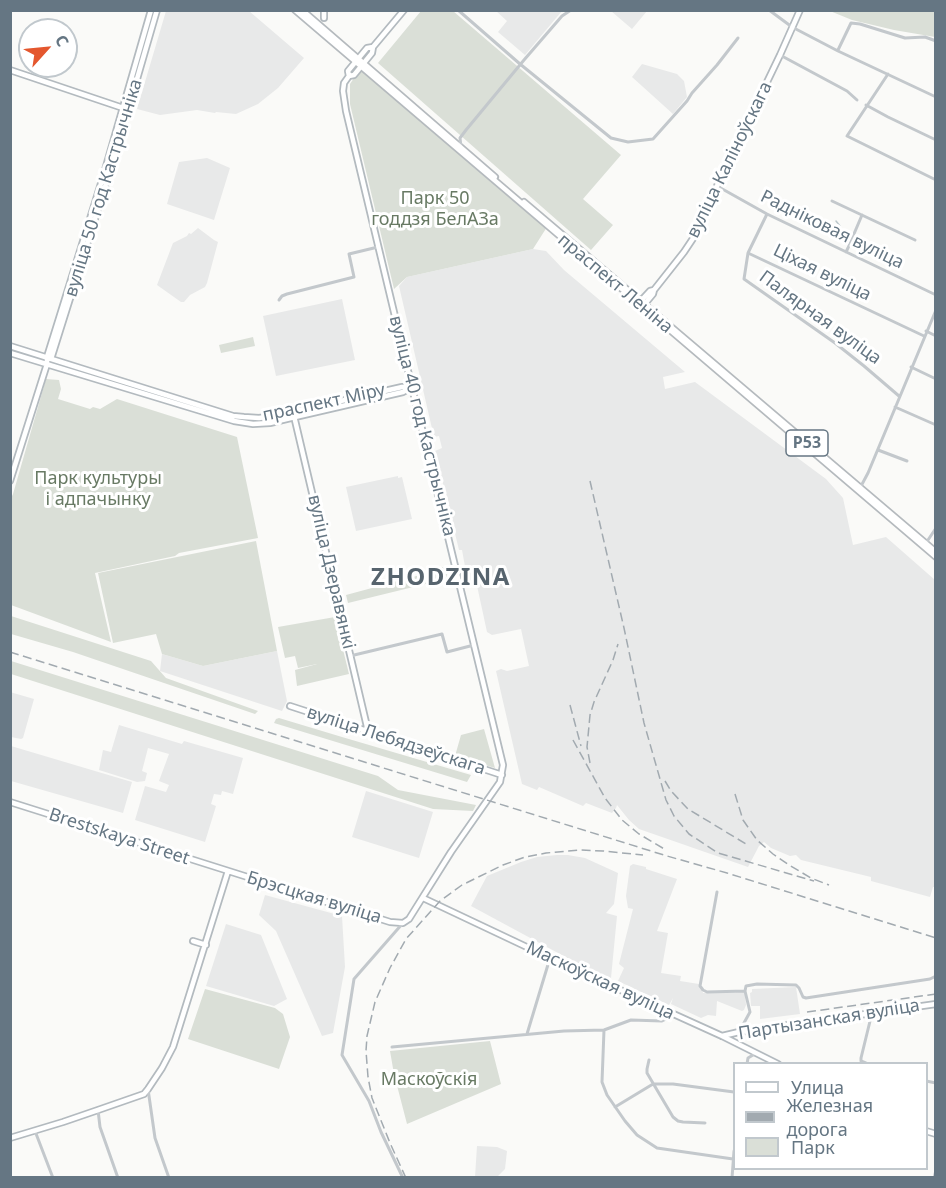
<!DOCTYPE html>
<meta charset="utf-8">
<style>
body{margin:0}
#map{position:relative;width:946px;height:1188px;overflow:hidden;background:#fafaf8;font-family:"Noto Sans",sans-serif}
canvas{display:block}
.frame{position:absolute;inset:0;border:12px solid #657683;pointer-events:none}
.legend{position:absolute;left:733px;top:1062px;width:195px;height:108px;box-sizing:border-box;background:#fff;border:2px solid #c1c8cd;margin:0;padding:8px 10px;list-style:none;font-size:18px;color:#657683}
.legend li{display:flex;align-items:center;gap:12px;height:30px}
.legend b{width:30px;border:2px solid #c1c8cd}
.north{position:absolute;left:18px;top:18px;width:60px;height:60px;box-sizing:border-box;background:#fff;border:2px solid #c1c8cd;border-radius:50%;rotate:63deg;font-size:16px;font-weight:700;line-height:24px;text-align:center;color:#657683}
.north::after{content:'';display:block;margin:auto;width:21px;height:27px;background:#e4572e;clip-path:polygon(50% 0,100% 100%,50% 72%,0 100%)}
</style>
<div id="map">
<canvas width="946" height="1188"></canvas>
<div class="frame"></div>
<ul class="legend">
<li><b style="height:8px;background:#fff"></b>Улица</li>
<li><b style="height:8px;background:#a2aab0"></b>Железная дорога</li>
<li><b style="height:16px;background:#dadfd7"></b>Парк</li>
</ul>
<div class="north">С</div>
</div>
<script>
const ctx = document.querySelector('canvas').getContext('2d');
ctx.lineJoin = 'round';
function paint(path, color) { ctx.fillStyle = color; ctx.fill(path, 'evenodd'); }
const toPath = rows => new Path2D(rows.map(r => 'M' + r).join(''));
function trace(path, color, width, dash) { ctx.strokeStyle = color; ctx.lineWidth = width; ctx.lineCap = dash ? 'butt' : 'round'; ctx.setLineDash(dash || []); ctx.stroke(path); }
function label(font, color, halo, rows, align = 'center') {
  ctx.font = font + ' "Noto Sans",sans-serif'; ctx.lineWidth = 6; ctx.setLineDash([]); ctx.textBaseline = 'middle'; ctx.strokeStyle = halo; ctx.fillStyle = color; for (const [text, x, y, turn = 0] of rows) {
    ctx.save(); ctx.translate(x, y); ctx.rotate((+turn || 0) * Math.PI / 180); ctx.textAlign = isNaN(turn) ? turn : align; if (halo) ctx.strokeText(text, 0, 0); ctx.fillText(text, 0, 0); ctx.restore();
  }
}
paint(toPath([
 [166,11,249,11,304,58,278,88,258,104,236,114,216,112,215,113,197,110,160,115,137,109],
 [496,11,562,11,525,55,498,32,507,21],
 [611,11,647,11,632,29],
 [642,64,677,74,684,81,687,97,673,114,632,77],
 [207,158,230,168,214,220,167,204,179,162],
 [198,228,214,240,218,242,207,283,205,287,190,295,184,302,181,302,157,285,173,243,187,236,189,233,191,234],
 [533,249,546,251,564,270,685,372,663,377,665,389,695,382,826,479,843,498,853,545,886,537,935,580,936,887,933,887,930,897,871,881,871,877,801,860,796,855,790,856,771,848,764,842,759,846,748,867,639,829,629,820,617,805,616,808,612,813,586,803,583,806,539,787,537,790,522,784,496,671,501,669,507,671,529,666,521,629,492,635,487,632,476,581,468,583,462,550,459,550,435,451,442,448,439,436,434,437,399,286,407,277],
 [342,299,355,360,276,376,263,316],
 [398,476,398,478,402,477,412,519,356,531,346,487],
 [277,651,287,701,282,711,160,671,162,654,203,666],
 [10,692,34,699,23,738,21,739,11,737],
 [119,725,182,744,184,741,243,758,233,794,222,791,221,795,214,794,211,804,216,806,205,842,135,820,145,786,166,792,169,785,159,781,169,754,148,748,142,771,147,773,145,781,137,782,99,770,103,750,111,752],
 [11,746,132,782,123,813,11,781],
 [366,791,433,812,419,858,352,837],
 [557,855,568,855,585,858,618,873,614,904,606,913,617,916,611,978,584,967,471,906,487,876,521,862,537,857],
 [633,864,646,867,646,869,677,879,657,931,668,933,661,973,681,976,680,981,699,984,700,989,702,990,703,993,745,992,746,1005,744,1010,742,1011,717,1001,716,1016,708,1015,701,1018,671,1004,673,998,669,1005,618,981,624,968,619,964,633,909,628,908,626,896,630,866],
 [265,895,342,916,345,967,333,1033,322,1036,276,931,259,915],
 [226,924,261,935,287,999,274,1006,206,986],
 [796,987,800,1014,760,1019,760,1006,751,1006,750,993,752,992,752,989],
 [477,1146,497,1147,507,1151,505,1169,498,1176,496,1177,475,1177]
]), '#e8e9e9');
paint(toPath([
 [421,11,453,11,621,155,583,199,613,225,591,250,378,63],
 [830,11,935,11,935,37,894,30,852,20],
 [361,71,364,72,547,227,533,249,407,277,394,289,350,104,350,84,358,72],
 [253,337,255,346,221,353,219,345],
 [46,379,59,380,61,389,58,399,90,409,93,407,100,409,117,399,237,437,258,538,179,553,175,556,95,573,111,642,11,605,11,498,13,494],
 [256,541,277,651,203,666,162,654,156,634,113,643,98,573],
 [443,567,447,573,446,579,348,603,346,595,435,571],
 [11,616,151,661,166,678,258,711,255,714,73,652,11,634],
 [335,617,349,674,297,686,295,670,317,664,298,668,295,656,285,658,278,627],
 [11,661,378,776,398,790,476,805,473,811,433,809,11,674],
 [279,718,342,737,471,775,467,782,274,723,276,719],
 [484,729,495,768,455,756,461,735],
 [205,989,275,1008,283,1014,290,1037,279,1069,188,1039],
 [490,1041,501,1084,407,1124,394,1074,390,1051]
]), '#dadfd7');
trace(toPath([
 [836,221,840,226,846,242]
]), '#bbc7cb', 1.5);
const secondary = toPath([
 [324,18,324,10],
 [10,70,123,108],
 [349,76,354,75,372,53,373,47],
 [638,304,650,291,654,290],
 [643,306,653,294,654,290,684,252,696,234,717,186,780,55,800,10],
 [10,346,233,416,244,417,259,418,279,415,402,387,409,387],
 [10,353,234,421,253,424,270,423,295,417,403,392,412,387],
 [51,359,115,155,157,10],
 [294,416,368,731],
 [10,481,47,364,47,357,103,177,151,10],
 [290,706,502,775],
 [10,802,390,922,403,923,409,919,414,911,451,852,500,782,503,765,409,375,346,111,343,91,344,83,349,76,348,71,367,48,373,47,404,10],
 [423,898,550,958,722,1036,778,1064],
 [193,941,206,945],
 [722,1036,739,1032,936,1004],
 [926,1131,936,1134],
 [10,1138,63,1122,98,1110,144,1094,148,1089,162,1068,173,1047,228,871]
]);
const primary = toPath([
 [295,10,936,557],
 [302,10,495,177],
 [524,202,936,552]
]);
trace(secondary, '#b3babf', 8);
trace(primary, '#b5babe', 8);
trace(toPath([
 [458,10,520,64,611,138,628,142,653,139,687,101,692,93,717,65,738,38],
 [769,10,792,27,838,51,936,97],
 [838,50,851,23,860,24,905,38,925,37,936,41],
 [780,55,847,91,857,100],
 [888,74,847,136,936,180],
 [866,105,888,117,936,140],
 [461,147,460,138,466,130,524,60,562,16,571,10],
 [717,186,767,214,936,295],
 [832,201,915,240],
 [767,214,748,253,924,336],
 [846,252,848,248,862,215],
 [748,253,744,279,835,343,864,366,899,396],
 [279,300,282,296,287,294,354,277,349,254,378,247],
 [926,331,936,336],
 [911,367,936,379],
 [895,407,936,425],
 [878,450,907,461],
 [860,488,868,473,936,310],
 [926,543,936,528],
 [350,656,442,634,447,652,474,645],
 [717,892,700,986,703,990,707,992,745,991,750,1012,739,1032],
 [745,991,746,986,757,984,796,985,799,988,803,997,806,998,930,979,936,976],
 [604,1030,602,1082,607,1095,625,1121,637,1135,657,1148,733,1159],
 [527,1034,550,958],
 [392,1047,564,1031,604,1030,631,1020,662,1021,674,1015],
 [649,1060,647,1069,647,1073,673,1117,678,1121,683,1122,705,1123],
 [747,1064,748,1058,753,1055,754,1052],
 [868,1064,861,1061,861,1058,872,1013],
 [926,1081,936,1083],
 [148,1089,155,1138,169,1178],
 [615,1107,653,1084,673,1084,734,1092],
 [98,1110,100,1127,118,1178],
 [35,1131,53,1178],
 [403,1178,381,1132,369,1101,342,1055,354,979,403,923],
 [732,1178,734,1151],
 [934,1178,936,1170]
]), '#c3c8cc', 3);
trace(secondary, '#fff', 4.5);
trace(primary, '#fff', 4.5);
trace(toPath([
 [590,481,624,628,644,723,666,800,674,816,689,834,718,853,814,881],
 [10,652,667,856,727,873,936,938],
 [570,705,581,746],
 [573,740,605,798,622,820,639,834,666,850],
 [590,763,587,747,590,715,594,702,613,660,618,644],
 [665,781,671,791,688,809,746,844],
 [735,794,743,820,757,840,773,854,789,865,811,878,829,885],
 [807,1012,936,994],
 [406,1178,390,1143,372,1098,368,1077,366,1051,367,1036,375,1002,390,968,406,939,440,901,462,885,503,865,525,857,546,853,580,850,603,851,643,855]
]), '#a2aab0', 1.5, [9, 4.5]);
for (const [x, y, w] of [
 [807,443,42]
]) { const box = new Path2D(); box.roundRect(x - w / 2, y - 13, w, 26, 4.5); ctx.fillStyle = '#fff'; ctx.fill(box); trace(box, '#657683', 1.5); }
label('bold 16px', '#657683', null, [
 ["Р53",807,443]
]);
label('18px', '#657683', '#fff', [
 ["вуліца Каліноўскага",730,160,-64],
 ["вуліца 50 год Кастрычніка",104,188,-73],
 ["Радніковая вуліца",832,230,26],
 ["Ціхая вуліца",822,273,26],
 ["праспект Леніна",615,284,40],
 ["Палярная вуліца",820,318,36],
 ["праспект Міру",324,403,-12],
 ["вуліца 40 год Кастрычніка",422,426,76],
 ["вуліца Дзеравянкі",331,572,77],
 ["вуліца Лебядзеўскага",396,741,18],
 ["Brestskaya Street",119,837,18],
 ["Брэсцкая вуліца",314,898,17],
 ["Маскоўская вуліца",600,981,25],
 ["Партызанская вуліца",829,1020,-9]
]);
label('18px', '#687a64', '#fff', [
 ["Парк 50",435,199],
 ["годдзя БелАЗа",435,220],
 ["Парк культуры",98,479],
 ["і адпачынку",98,500],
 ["Маскоўскія",429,1080]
]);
ctx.letterSpacing = '1.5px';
label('bold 24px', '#57646e', '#fff', [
 ["ZHODZINA",441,578]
]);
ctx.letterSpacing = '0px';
</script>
